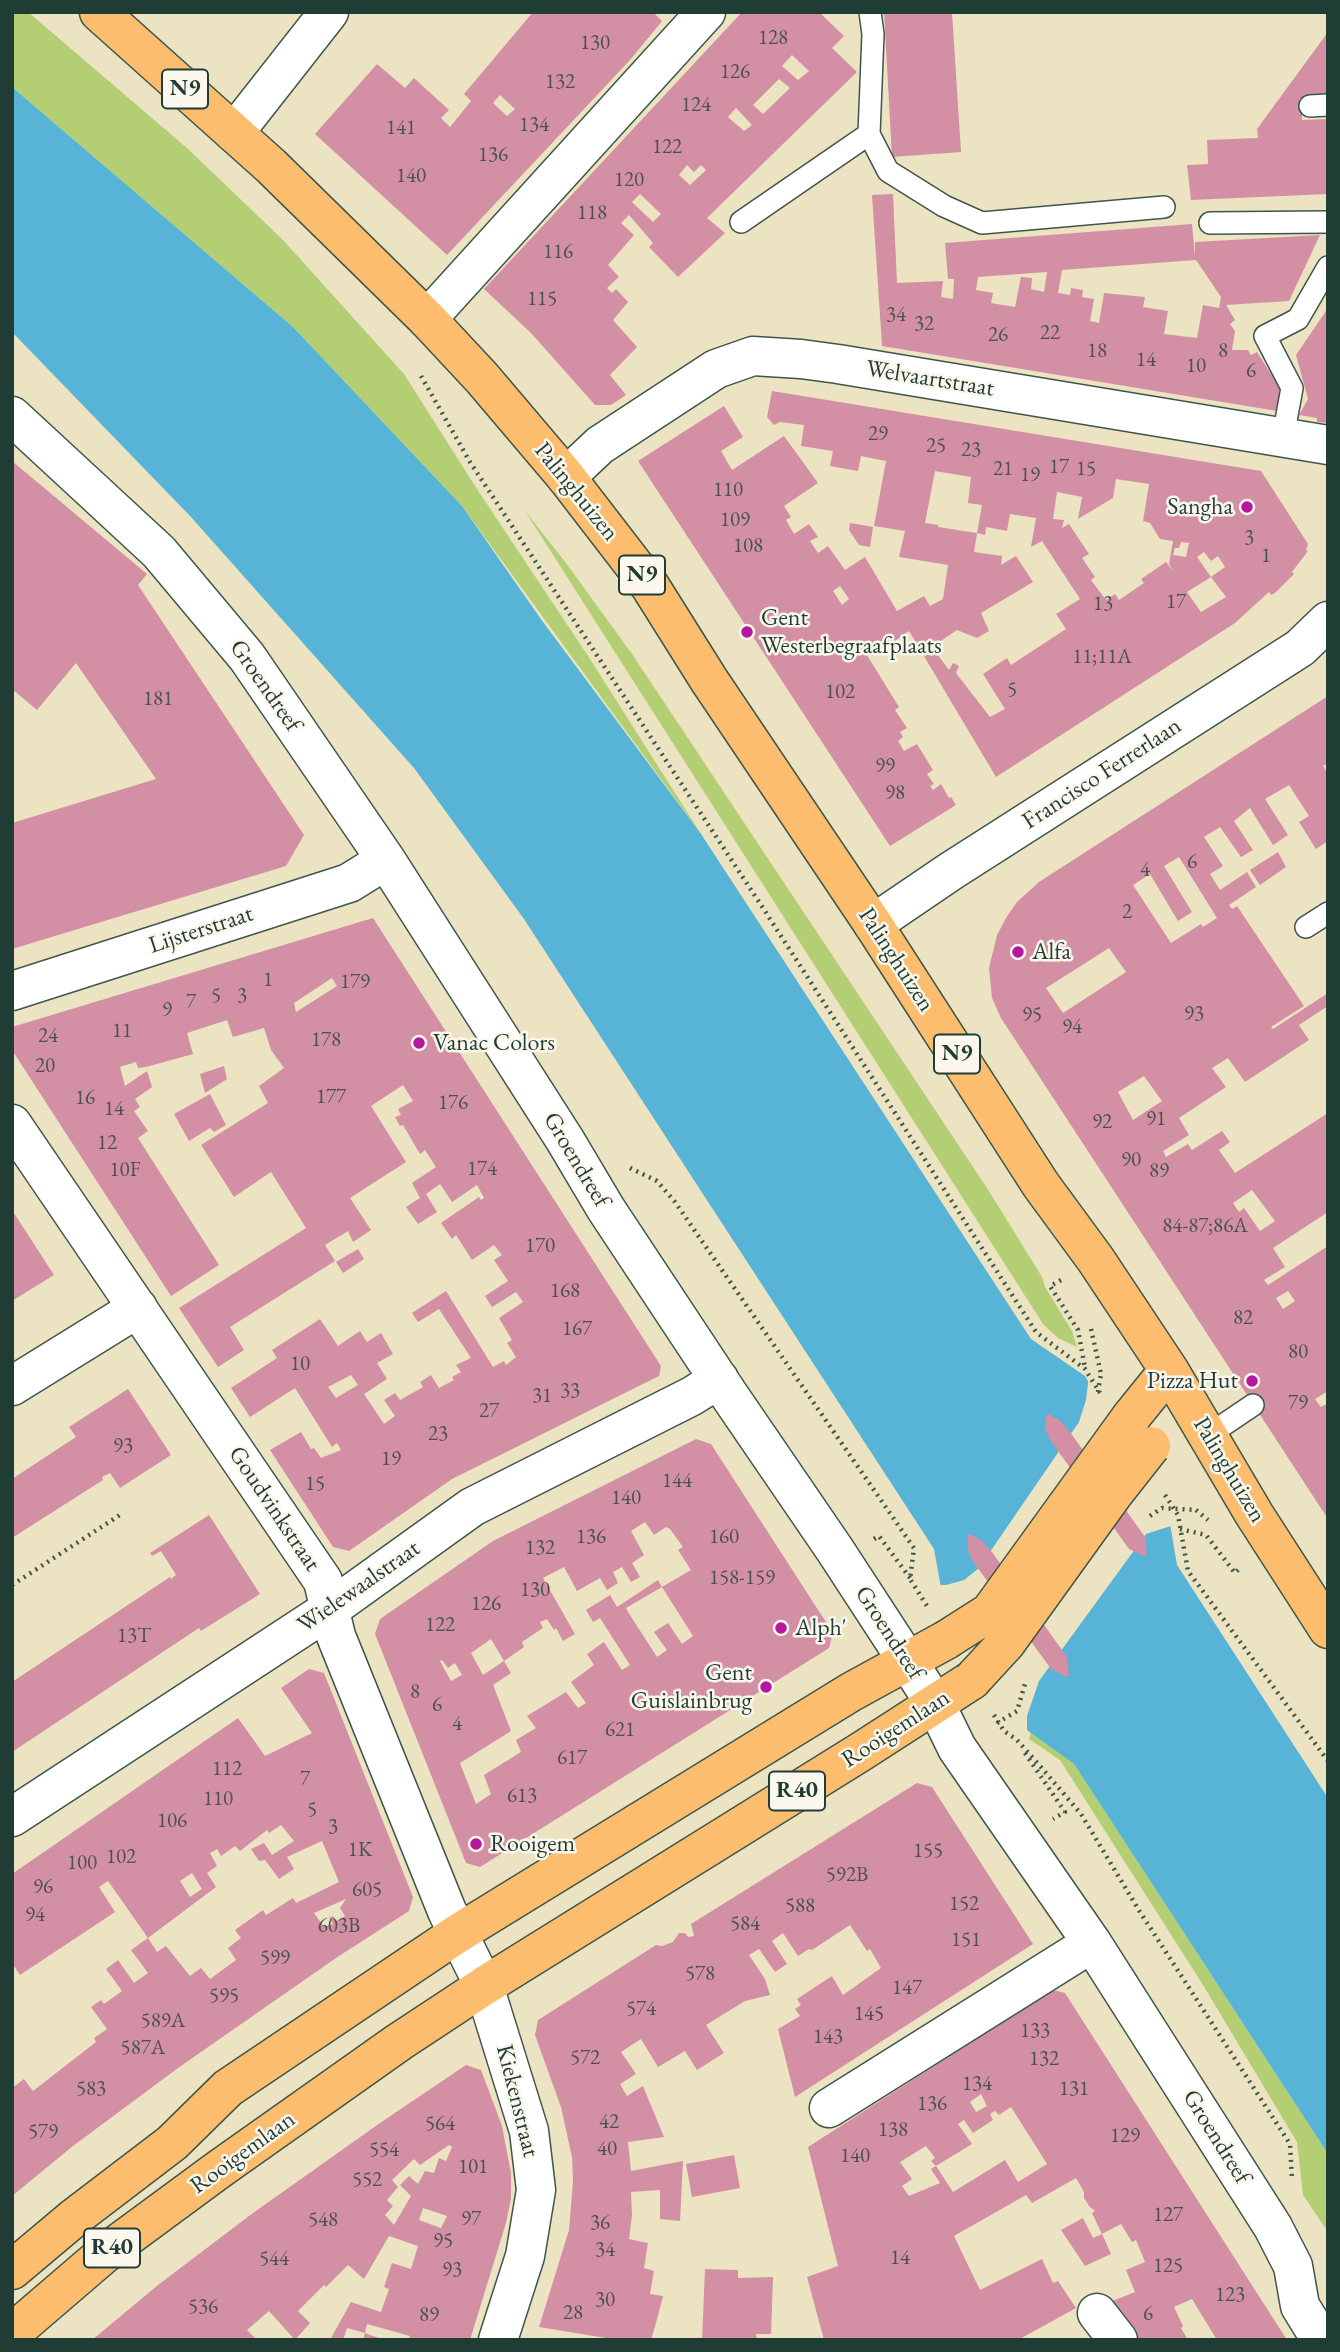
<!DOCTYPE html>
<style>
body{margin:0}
#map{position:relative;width:1340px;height:2352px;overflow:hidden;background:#ece3c2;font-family:"EB Garamond",serif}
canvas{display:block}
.frame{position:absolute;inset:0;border:14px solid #1f3d34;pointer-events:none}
</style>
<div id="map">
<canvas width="1340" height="2352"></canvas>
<div class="frame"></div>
</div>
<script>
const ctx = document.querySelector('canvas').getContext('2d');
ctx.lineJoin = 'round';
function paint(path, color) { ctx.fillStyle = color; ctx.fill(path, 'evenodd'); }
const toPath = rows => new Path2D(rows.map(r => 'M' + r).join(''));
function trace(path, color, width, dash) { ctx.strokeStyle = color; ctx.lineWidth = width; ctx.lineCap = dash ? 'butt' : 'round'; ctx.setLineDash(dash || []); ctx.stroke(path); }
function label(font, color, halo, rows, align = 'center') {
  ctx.font = font + ' "EB Garamond",serif'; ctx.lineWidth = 5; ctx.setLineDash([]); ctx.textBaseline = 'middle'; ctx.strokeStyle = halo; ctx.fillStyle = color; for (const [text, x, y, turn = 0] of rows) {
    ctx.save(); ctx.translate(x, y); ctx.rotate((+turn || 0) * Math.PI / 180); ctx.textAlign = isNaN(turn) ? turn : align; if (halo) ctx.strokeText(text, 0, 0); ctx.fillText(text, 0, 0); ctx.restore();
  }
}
paint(toPath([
 [12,12,28,12,187,148,283,240,404,374,475,486,590,659,701,834,462,506,293,327,12,87],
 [525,511,566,563,632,654,987,1188,1042,1277,1045,1287,1072,1331,1077,1347,1058,1338,1043,1324],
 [1031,1732,1074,1764,1328,2154,1328,2232,1303,2195,1297,2142,1203,1985,1060,1760,1029,1739]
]), '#b4ce73');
paint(toPath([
 [12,87,293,327,462,506,543,622,701,834,1031,1339,1085,1376,1169,1518,1177,1565,1328,1798,1328,2154,1074,1764,1016,1722,943,1599,934,1549,524,919,414,768,191,517,12,332]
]), '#58b4d6');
paint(toPath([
 [1089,1376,1172,1516,1174,1525,1146,1534,1039,1681,1027,1716,1027,1733,1013,1723,940,1600,937,1585,946,1585,964,1580,979,1568,1079,1422,1086,1400]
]), '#ece3c2');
paint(toPath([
 [533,12,653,12,662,21,630,60,447,255,315,134,377,64,405,88,414,78,449,110,441,118,450,127,471,101,464,94],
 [500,95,515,109,507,116,493,103],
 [742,12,819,12,844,36,832,48,857,72,707,218,725,233,678,277,649,247,653,243,629,215,621,223,634,235,608,265,619,277,607,288,612,293,616,289,628,302,613,320,637,347,610,375,626,395,611,405,595,405,531,333,484,289],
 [792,55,809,71,798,80,782,66],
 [779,79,790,88,763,114,753,105],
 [736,108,752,125,744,131,728,117],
 [687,165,694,172,701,165,706,170,690,185,679,175],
 [640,194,661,214,653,222,632,202],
 [884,12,952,12,961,152,892,157],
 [1328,32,1328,95,1302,98,1302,120,1328,119,1328,194,1191,200,1187,165,1208,164,1207,140,1258,138,1257,129],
 [893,194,897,283,943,281,941,297,953,299,954,279,948,279,945,243,1192,224,1195,257,1195,242,1320,235,1289,301,1226,305,1235,320,1230,324,1235,331,1232,350,1248,350,1251,355,1257,352,1280,388,1277,411,882,346,872,195],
 [1196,260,1221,297,1219,308,1203,305,1197,338,1164,334,1168,311,1143,307,1145,297,1104,293,1099,323,1090,321,1094,299,1082,297,1083,290,1071,288,1070,295,1058,293,1062,270],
 [1047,272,1044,292,1031,289,1032,278,1021,277,1015,307,991,303,993,293,976,290,978,277],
 [1328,308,1328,423,1317,422,1317,418,1299,415,1308,399,1296,355],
 [772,391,1261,471,1308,544,1306,550,1308,551,1292,572,1294,574,1275,593,1271,595,1269,592,1235,623,996,777,909,631,891,644,881,642,865,652,899,707,895,710,907,728,900,732,903,737,898,741,904,751,917,744,933,770,927,774,934,784,930,786,933,790,941,784,949,798,951,797,956,805,890,846,638,461,724,406,743,437,721,451,732,470,784,436,818,483,784,506,791,517,786,520,794,534,809,524,818,537,810,541,818,553,828,546,845,570,865,557,897,611,924,596,930,606,943,599,948,565,899,557,905,531,874,526,886,461,861,456,858,471,830,466,833,451,801,446,804,425,780,422,774,425,767,417],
 [935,471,971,477,968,503,982,505,977,533,985,535,986,527,1007,531,1010,514,1036,518,1031,547,1042,541,1080,599,1056,614,1066,629,1011,665,1007,658,983,674,1005,709,990,717,956,673,959,666,953,663,949,670,932,647,957,630,977,638,989,631,981,613,1033,582,1016,556,1001,565,1002,556,974,552,977,533,938,527,938,525,925,523],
 [1116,479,1149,484,1143,521,1150,523,1160,539,1173,541,1169,564,1174,572,1166,562,1141,579,1144,583,1119,600,1115,594,1106,600,1091,580,1095,577,1082,558,1089,554,1069,524,1062,528,1064,520,1053,519,1057,492,1082,497,1078,519,1113,498],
 [1181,542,1189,543,1186,557,1173,555,1175,548,1179,548],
 [1204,552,1211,561,1218,556,1225,567,1211,577,1226,597,1201,612,1187,592,1211,577,1197,557],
 [840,586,849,599,842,605,833,591],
 [12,461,147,574,138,585,304,835,286,866,12,949,12,823,156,779,76,663,37,710,12,689],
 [850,523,873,527,870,547,859,545,849,530],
 [1328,696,1328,763,1323,766,1328,774,1328,841,1316,849,1299,822,1309,816,1289,785,1265,799,1288,835,1273,845,1250,808,1234,821,1253,850,1241,857,1220,827,1204,837,1223,866,1210,874,1220,890,1247,872,1256,887,1229,905,1232,909,1237,906,1304,1006,1271,1027,1273,1029,1328,993,1328,1006,1299,1025,1309,1040,1245,1082,1228,1058,1212,1068,1226,1087,1179,1118,1189,1135,1163,1151,1166,1157,1188,1144,1192,1150,1222,1131,1230,1142,1219,1150,1235,1173,1328,1113,1328,1212,1273,1248,1285,1267,1264,1280,1268,1285,1328,1246,1328,1391,1315,1399,1321,1407,1328,1403,1328,1519,1001,1018,992,998,989,968,997,935,1006,918,1017,902,1039,882],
 [1179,857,1217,918,1203,927,1201,924,1171,943,1133,885,1150,874,1178,921,1192,912,1164,866],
 [1109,948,1126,972,1063,1013,1046,988],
 [1144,1076,1162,1101,1133,1120,1118,1092],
 [1252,1190,1275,1221,1260,1231,1244,1208,1239,1212,1233,1203],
 [1288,1291,1295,1301,1283,1309,1276,1298],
 [1278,852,1286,867,1260,885,1250,870],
 [373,918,661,1366,659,1376,452,1479,349,1551,333,1547,270,1450,301,1432,311,1449,314,1448,321,1458,341,1450,337,1443,332,1447,295,1388,250,1417,231,1388,277,1358,272,1350,320,1319,338,1346,360,1331,367,1342,381,1333,393,1354,377,1363,387,1379,364,1394,384,1424,395,1416,384,1400,395,1393,400,1400,423,1387,420,1382,431,1375,439,1388,454,1380,452,1377,461,1372,456,1365,471,1358,439,1309,418,1322,412,1313,446,1291,493,1367,504,1361,506,1365,516,1357,507,1343,512,1340,499,1318,523,1302,516,1292,492,1307,485,1296,508,1281,494,1260,502,1255,494,1245,472,1260,456,1235,452,1239,441,1223,479,1197,481,1200,484,1198,477,1185,452,1202,440,1184,426,1194,437,1212,418,1224,406,1207,420,1198,412,1183,436,1167,425,1150,420,1154,403,1125,400,1126,395,1117,401,1115,398,1109,413,1101,403,1085,371,1106,406,1162,350,1198,371,1230,353,1242,348,1231,325,1245,335,1261,230,1327,244,1350,218,1367,179,1308,306,1228,271,1172,234,1197,201,1145,268,1103,259,1086,284,1068,271,1050,264,1028,233,1037,227,1020,187,1033,193,1054,146,1067,138,1068,136,1062,120,1067,125,1086,147,1071,152,1087,135,1099,140,1107,134,1111,148,1131,138,1138,219,1265,171,1296,12,1050,12,1027],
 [332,978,337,986,296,1012,294,1003],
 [351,1375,358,1385,336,1398,328,1387],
 [224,1066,227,1079,205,1093,200,1074],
 [210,1094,226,1125,214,1132,210,1128,189,1141,174,1114],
 [12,1210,54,1275,12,1301],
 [358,1249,364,1259,343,1273,336,1262],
 [128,1389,171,1455,120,1488,110,1473,102,1477,103,1480,12,1538,12,1479,76,1437,69,1427],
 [1048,1414,1059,1420,1070,1432,1145,1537,1147,1555,1144,1556,1129,1549,1050,1440,1045,1429,1046,1416],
 [696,1439,711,1444,833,1633,829,1648,480,1867,466,1863,375,1634,380,1619,493,1541],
 [645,1522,654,1535,666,1527,670,1529,683,1547,678,1550,691,1570,662,1587,693,1636,682,1644,668,1623,654,1632,667,1650,657,1657,628,1612,626,1608,662,1587,658,1580,617,1607,610,1595,586,1610,593,1622,600,1618,630,1665,622,1670,604,1642,587,1654,594,1665,571,1682,586,1703,578,1708,566,1692,527,1716,536,1728,516,1740,521,1752,484,1775,491,1794,476,1804,460,1763,511,1731,493,1685,511,1673,504,1661,483,1675,471,1653,491,1639,504,1661,524,1647,522,1642,543,1628,540,1622,547,1619,554,1630,556,1628,563,1641,575,1634,543,1578,564,1567,577,1591,600,1578,607,1590,618,1583,613,1572,622,1567,631,1582,640,1577,632,1563,644,1555,631,1531],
 [442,1660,448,1668,455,1663,462,1675,451,1681,440,1661],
 [209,1515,260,1594,201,1631,199,1628,12,1752,12,1682,170,1577,171,1579,176,1575,161,1551,152,1556,150,1553],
 [970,1534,981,1540,992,1552,1067,1657,1069,1675,1066,1677,1051,1669,972,1560,968,1549,968,1535],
 [309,1669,324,1673,413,1897,409,1911,336,1958,178,2068,73,2146,12,2196,12,2088,24,2079,33,2091,96,2042,94,2038,107,2029,91,2007,101,2000,104,2004,122,1991,106,1969,118,1960,134,1983,148,1973,131,1950,148,1938,108,1881,99,1887,115,1912,20,1975,12,1963,12,1874,238,1718,265,1756,312,1733,281,1688],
 [281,1825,294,1841,272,1855,264,1843,251,1849,259,1861,265,1860,279,1879,294,1869,287,1857,322,1841,339,1882,296,1903,293,1898,266,1915,263,1910,235,1930,241,1938,228,1948,236,1960,210,1979,201,1968,190,1976,166,1946,157,1952,148,1938,216,1887,207,1873,217,1866,210,1853,217,1849,221,1856,235,1846,240,1851,267,1830,269,1833],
 [192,1873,202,1889,190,1897,180,1881],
 [346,1899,340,1908,345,1916,336,1921,333,1916,329,1918,333,1924,324,1927,314,1913],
 [917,1783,932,1787,1033,1944,795,2097,778,2029,800,2016,795,2009,801,2005,797,1999,832,1976,843,1995,881,1968,870,1949,867,1951,850,1925,812,1950,809,1949,798,1956,783,1933,772,1941,787,1964,775,1972,759,1949,749,1955,765,1979,770,1995,745,2001,706,2025,724,2053,697,2070,685,2051,658,2067,641,2039,621,2052,636,2074,620,2084,627,2096,643,2086,664,2137,628,2142,631,2171,683,2161,680,2221,660,2219,660,2190,631,2192,632,2215,629,2239,648,2243,644,2268,654,2271,650,2294,663,2296,656,2323,651,2340,618,2340,539,2327,569,2230,573,2181,572,2157,561,2107,535,2035,538,2020,656,1945,662,1946,673,1942,679,1933,685,1933,688,1937,694,1936,691,1924],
 [1053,1990,1065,1993,1287,2340,1217,2340,1192,2299,1174,2307,1183,2326,1181,2328,1188,2340,1135,2340,1110,2302,1135,2292,1126,2270,1145,2262,1136,2240,1132,2242,1121,2224,1102,2234,1092,2213,1095,2211,1089,2206,1084,2198,1084,2192,1076,2178,1032,2203,1026,2195,954,2236,980,2290,1042,2259,1053,2283,1058,2281,1076,2308,1018,2340,824,2340,807,2277,838,2266,808,2147],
 [981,2094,987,2106,976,2112,970,2102],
 [1011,2107,1047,2164,1018,2182,1005,2160,953,2192,936,2166,931,2169,940,2183,909,2196,902,2186,912,2179,900,2162,926,2146,935,2158,931,2161,936,2166,972,2144,958,2124,964,2120,973,2133,993,2120,990,2114,995,2111,999,2115],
 [466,2065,481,2070,502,2126,511,2173,511,2198,506,2223,470,2340,409,2340,410,2336,367,2324,365,2333,384,2340,363,2340,365,2333,347,2328,343,2340,330,2340,351,2302,381,2312,389,2289,384,2287,392,2263,411,2269,418,2246,389,2236,364,2279,348,2265,326,2287,324,2285,298,2311,310,2323,295,2340,269,2311,247,2330,257,2340,92,2340,158,2285,253,2213,380,2123],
 [449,2145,452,2147,446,2161,439,2158,434,2173,425,2171,418,2184,409,2176,400,2185,411,2196,394,2225,385,2215,393,2206,387,2200,398,2187,392,2180,414,2159,420,2165],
 [423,2208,447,2216,441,2228,419,2220],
 [734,2155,740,2188,692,2197,686,2164],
 [1083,2218,1093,2238,1102,2234,1111,2254,1085,2266,1061,2230],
 [705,2269,738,2270,738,2278,773,2277,771,2334,756,2334,757,2340,702,2340]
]), '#d390a4');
const service = toPath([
 [870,12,873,34,869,134,888,171,944,206,982,223,1164,207],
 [1310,106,1328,105],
 [741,222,869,134],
 [1210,223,1328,222],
 [1283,437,1292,388,1265,336,1298,319,1328,267],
 [1306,927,1328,913],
 [1207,1436,1253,1405]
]);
const minor = toPath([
 [234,133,329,12],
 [427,319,706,12],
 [12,416,159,552,247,657,386,860,565,1140,606,1209,727,1392,835,1550,936,1705,957,1748,1092,1943,1273,2227,1293,2266,1300,2306,1321,2340],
 [566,477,600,445,716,369,753,356,801,359,838,364,1328,445],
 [12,991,349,883,386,860],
 [12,1124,323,1581,336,1636,447,1911,484,1986,529,2131,536,2190,525,2256,498,2340],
 [12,1386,138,1308],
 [12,1817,330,1609,472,1507,692,1396,719,1379],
 [829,2108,1092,1943],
 [1097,2313,1118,2340]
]);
const tertiary = toPath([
 [873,924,951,871,1300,648,1328,621]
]);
const primary = toPath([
 [99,12,271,166,427,319,482,378,566,477,650,586,709,680,873,924,1041,1185,1096,1260,1169,1370,1254,1514,1328,1629],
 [1131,1417,1169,1370],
 [12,2270,75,2217,172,2143,228,2088,457,1934,851,1692,946,1640],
 [12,2333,104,2254,218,2170,399,2042,484,1986,862,1751,972,1680]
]);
trace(service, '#3e5649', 24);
trace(minor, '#3e5649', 41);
trace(tertiary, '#3e5649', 41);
trace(primary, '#3e5649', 41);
trace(toPath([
 [421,376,470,462,761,905,1036,1332,1085,1369,1100,1393],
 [630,1168,657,1181,675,1202,914,1548,910,1579,927,1606],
 [1061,1280,1050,1286,1078,1330,1085,1368],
 [1091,1329,1101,1374],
 [1165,1495,1178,1515,1188,1571,1328,1761],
 [1196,1510,1208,1520],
 [1180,1529,1206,1535,1235,1573,1241,1567],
 [874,1539,879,1536,910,1578],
 [12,1585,120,1515],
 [994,1715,1004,1731,1017,1740,1040,1766,1081,1814,1140,1912,1290,2144,1292,2179],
 [1025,1753,1065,1812,1053,1819]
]), '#3e5649', 4.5, [2, 5]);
trace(service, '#fff', 21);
trace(minor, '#fff', 38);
trace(tertiary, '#fff', 38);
trace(primary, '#fcbd6f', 38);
const primaryBridge = toPath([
 [946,1640,990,1612,1131,1417],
 [972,1680,1006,1643,1114,1493,1151,1446]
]);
trace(primaryBridge, '#3e5649', 41, []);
trace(toPath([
 [1098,1392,1101,1374],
 [1150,1516,1162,1508,1196,1510],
 [997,1723,1017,1711,1025,1684]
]), '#3e5649', 4.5, [2, 5]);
trace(primaryBridge, '#fcbd6f', 38);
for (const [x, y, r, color] of [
 [1247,507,7,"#b5179e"],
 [747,632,7,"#b5179e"],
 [1018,952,7,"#b5179e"],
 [419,1043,7,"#b5179e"],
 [1252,1381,7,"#b5179e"],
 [781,1628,7,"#b5179e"],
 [766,1687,7,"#b5179e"],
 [476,1844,7,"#b5179e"]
]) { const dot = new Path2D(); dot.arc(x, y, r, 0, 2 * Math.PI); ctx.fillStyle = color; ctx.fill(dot); trace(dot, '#fbf7ec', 2.5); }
label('21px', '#4c5250', null, [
 ["128",773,38],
 ["130",595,43],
 ["126",735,72],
 ["132",560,82],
 ["124",696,105],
 ["134",534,125],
 ["141",401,128],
 ["122",667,147],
 ["136",493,155],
 ["140",411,176],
 ["120",629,180],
 ["118",592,213],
 ["116",558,252],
 ["115",542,299],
 ["34",896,315],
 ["32",924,324],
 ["22",1050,333],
 ["26",998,335],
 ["18",1097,351],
 ["8",1223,351],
 ["14",1146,360],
 ["10",1196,366],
 ["6",1251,371],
 ["29",878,434],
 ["25",936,446],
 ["23",971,450],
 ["17",1059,467],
 ["21",1003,469],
 ["15",1086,469],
 ["19",1030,475],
 ["110",728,490],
 ["109",735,520],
 ["3",1249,538],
 ["108",748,546],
 ["1",1266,556],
 ["17",1176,602],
 ["13",1103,604],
 ["11;11A",1102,657],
 ["5",1012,690],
 ["102",840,692],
 ["181",158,699],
 ["99",885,766],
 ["98",895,793],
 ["6",1192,862],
 ["4",1145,870],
 ["2",1127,912],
 ["1",268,980],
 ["179",355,982],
 ["5",216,996],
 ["3",242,996],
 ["7",191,1002],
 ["9",167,1010],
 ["93",1194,1014],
 ["95",1032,1015],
 ["94",1072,1027],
 ["11",122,1031],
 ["24",48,1036],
 ["178",326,1040],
 ["20",45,1066],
 ["177",331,1097],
 ["16",85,1098],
 ["176",453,1103],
 ["14",114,1109],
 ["91",1156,1119],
 ["92",1102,1122],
 ["12",107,1143],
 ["90",1131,1160],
 ["174",482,1169],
 ["10F",125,1170],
 ["89",1159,1171],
 ["84-87;86A",1205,1226],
 ["170",540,1246],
 ["168",565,1291],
 ["82",1243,1318],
 ["167",577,1329],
 ["80",1298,1352],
 ["10",300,1364],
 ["33",570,1391],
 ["31",542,1396],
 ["79",1298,1403],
 ["27",489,1411],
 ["23",438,1434],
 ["93",123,1446],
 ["19",391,1459],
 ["144",677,1481],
 ["15",315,1484],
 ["140",626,1498],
 ["136",591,1537],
 ["160",724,1537],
 ["132",540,1548],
 ["158-159",742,1578],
 ["130",535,1590],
 ["126",486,1604],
 ["122",440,1625],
 ["13T",134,1636],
 ["8",415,1692],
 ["6",437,1705],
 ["4",457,1724],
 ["621",620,1730],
 ["617",572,1758],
 ["112",227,1769],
 ["7",305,1779],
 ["613",522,1796],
 ["110",218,1799],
 ["5",312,1810],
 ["106",172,1821],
 ["3",333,1827],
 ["1K",360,1850],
 ["155",928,1851],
 ["102",121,1857],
 ["100",82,1863],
 ["592B",847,1875],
 ["96",43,1887],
 ["605",367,1890],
 ["152",964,1904],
 ["588",800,1906],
 ["94",35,1915],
 ["584",745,1924],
 ["603B",339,1926],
 ["151",966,1940],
 ["599",275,1958],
 ["578",700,1974],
 ["147",907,1988],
 ["595",224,1996],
 ["574",641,2009],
 ["145",869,2014],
 ["589A",163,2021],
 ["133",1035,2031],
 ["143",828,2037],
 ["587A",143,2048],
 ["572",585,2058],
 ["132",1044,2059],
 ["134",977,2084],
 ["583",91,2089],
 ["131",1074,2089],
 ["136",932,2104],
 ["42",609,2122],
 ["564",440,2124],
 ["138",893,2130],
 ["579",43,2132],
 ["129",1125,2136],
 ["40",607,2149],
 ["554",384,2150],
 ["140",855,2156],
 ["101",473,2167],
 ["552",367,2180],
 ["127",1168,2215],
 ["97",471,2219],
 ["548",323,2220],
 ["36",600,2223],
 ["95",443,2241],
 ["34",605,2250],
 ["14",900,2258],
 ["544",274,2259],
 ["125",1168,2266],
 ["93",452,2270],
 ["123",1230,2295],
 ["30",605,2300],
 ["536",203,2307],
 ["28",573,2313],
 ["6",1148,2314],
 ["89",429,2315]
]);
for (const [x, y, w] of [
 [185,89,46],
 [642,575,46],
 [957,1054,46],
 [797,1791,56],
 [112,2248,56]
]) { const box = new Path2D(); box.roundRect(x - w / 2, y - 19.5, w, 39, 5); ctx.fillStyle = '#fbf7ec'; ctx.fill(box); trace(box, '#1f3d34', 2); }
label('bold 23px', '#1f3d34', null, [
 ["N9",185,89],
 ["N9",642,575],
 ["N9",957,1054],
 ["R40",797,1791],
 ["R40",112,2248]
]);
label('24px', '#1f3d34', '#fbf7ec', [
 ["Welvaartstraat",930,379,9],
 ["Palinghuizen",576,492,51],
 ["Groendreef",265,686,55],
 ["Francisco Ferrerlaan",1102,774,-33],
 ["Lijsterstraat",201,930,-18],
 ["Palinghuizen",896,960,57],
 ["Groendreef",576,1160,59],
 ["Palinghuizen",1229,1470,59],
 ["Goudvinkstraat",274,1509,56],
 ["Wielewaalstraat",359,1587,-35],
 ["Groendreef",889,1633,57],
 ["Rooigemlaan",896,1729,-33],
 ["Kiekenstraat",517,2101,76],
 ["Groendreef",1216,2137,58],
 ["Rooigemlaan",243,2153,-36]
]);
label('24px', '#1f3d34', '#fbf7ec', [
 ["Sangha",1233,507,"right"],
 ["Gent",761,618],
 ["Westerbegraafplaats",761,646],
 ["Alfa",1032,952],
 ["Vanac Colors",433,1043],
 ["Pizza Hut",1238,1381,"right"],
 ["Alph'",795,1628],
 ["Gent",752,1673,"right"],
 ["Guislainbrug",752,1701,"right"],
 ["Rooigem",490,1844]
], 'left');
</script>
